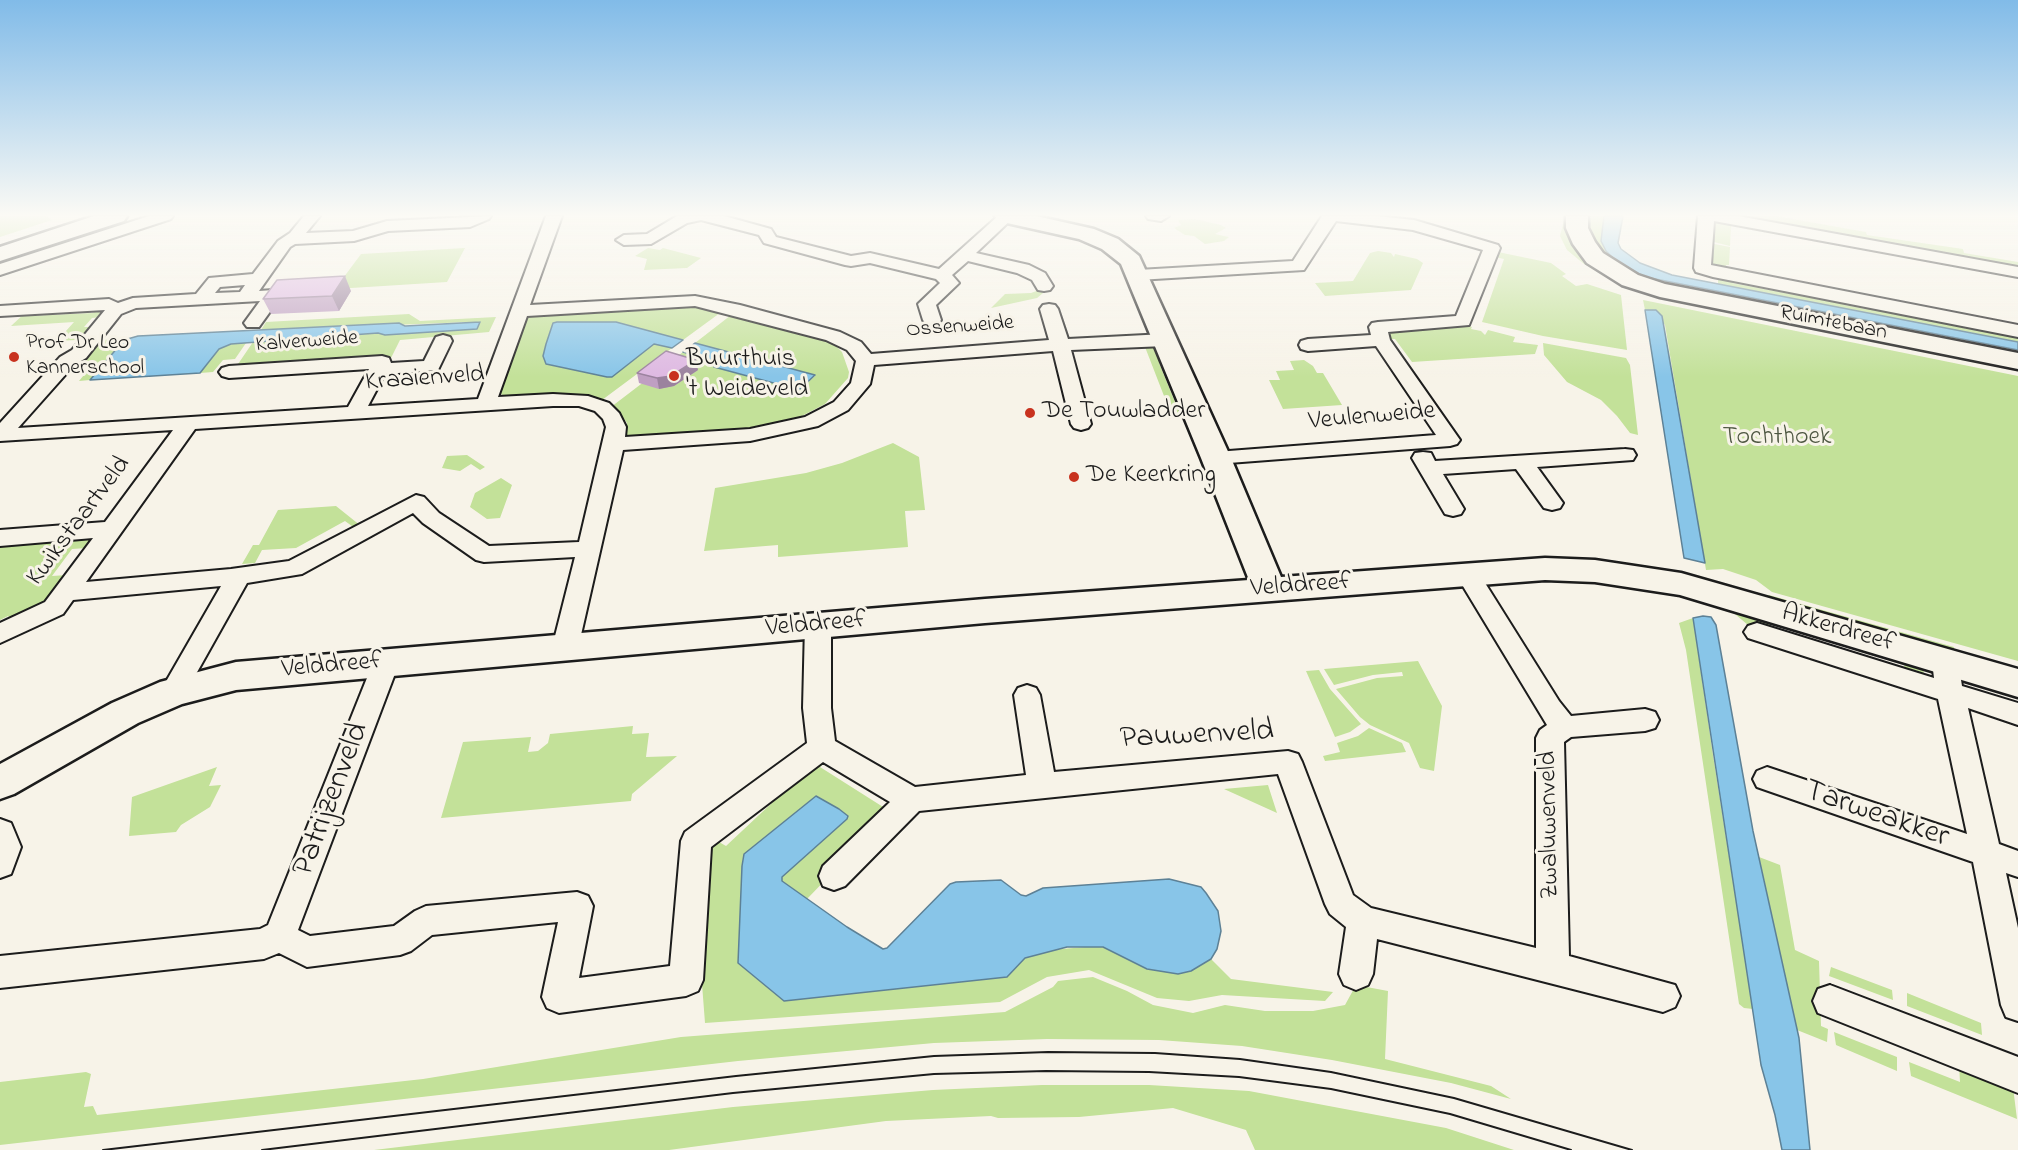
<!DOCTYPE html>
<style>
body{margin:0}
canvas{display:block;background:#f7f3e8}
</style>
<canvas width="2018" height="1150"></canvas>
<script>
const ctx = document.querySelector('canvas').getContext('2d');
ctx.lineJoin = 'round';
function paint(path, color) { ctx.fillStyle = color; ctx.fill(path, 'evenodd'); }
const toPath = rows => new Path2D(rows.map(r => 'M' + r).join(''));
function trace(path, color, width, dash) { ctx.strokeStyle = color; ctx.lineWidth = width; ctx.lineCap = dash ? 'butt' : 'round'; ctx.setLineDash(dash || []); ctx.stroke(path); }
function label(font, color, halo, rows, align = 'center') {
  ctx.font = font + ' "Indie Flower",sans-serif'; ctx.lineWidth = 6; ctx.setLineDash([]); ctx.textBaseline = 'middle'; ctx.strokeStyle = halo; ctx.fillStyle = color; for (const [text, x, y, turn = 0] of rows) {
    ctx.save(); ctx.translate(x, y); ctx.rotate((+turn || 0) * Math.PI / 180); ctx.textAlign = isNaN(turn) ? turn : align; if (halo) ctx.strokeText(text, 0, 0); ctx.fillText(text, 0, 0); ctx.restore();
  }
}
paint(toPath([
 [0,216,46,216,52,220,0,237],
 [1565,216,1571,216,1613,278,1584,264,1567,250,1560,236],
 [1591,216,1604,216,1601,241,1615,260,1645,277,1704,290,1704,293,1662,284,1621,270,1588,240],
 [1746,216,1776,216,1866,232,1867,235,1963,249,1964,253,2018,262,2018,270,2015,266,1746,219],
 [1195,219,1221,225,1226,228,1215,234,1229,237,1224,241,1205,244,1194,236,1185,235,1174,228,1181,225,1178,220],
 [1713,221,1731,226,1730,246,1714,242,1714,239,1709,238],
 [1709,243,1730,247,1729,265,1726,265,1726,271,1710,266],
 [465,248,447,282,335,289,361,254],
 [648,248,660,250,663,248,701,258,687,268,644,270,647,259,635,256],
 [1378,251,1391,253,1394,257,1395,254,1417,259,1423,263,1411,290,1325,296,1315,283,1353,281,1370,253],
 [1498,252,1551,263,1566,274,1562,276,1576,286,1587,284,1621,295,1627,350,1543,336,1482,322,1504,259,1495,257],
 [1718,276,1731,278,1732,283,1823,300,1824,296,1844,300,1845,305,1866,309,1866,304,1879,307,1880,311,1956,326,1956,322,1963,323,1964,328,2018,338,2018,342,1718,284],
 [1042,289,1048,289,1037,298,991,308,1005,294,1031,293],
 [1717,292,2018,351,2018,357,1717,297],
 [1643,300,2018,376,2018,661,1772,592,1756,580,1723,569,1706,570,1665,325,1655,310,1645,310],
 [687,305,724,310,683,340,616,322,553,323,543,356,607,377,612,376,654,344,672,348,598,403,506,397,501,394,500,389,529,315],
 [98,308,103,308,107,312,102,317,92,318,84,327,93,327,83,338,76,340,57,341,74,322,11,326,26,312,32,312,28,316,93,313],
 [735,312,831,341,842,352,849,372,848,378,825,404,796,419,760,429,627,439,627,423,620,413,611,407,683,352,717,362,714,366,800,389,815,376,695,343],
 [409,314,420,321,496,317,489,332,400,340,391,358,236,367,253,342,378,333,385,335,477,329,471,322,261,330,266,322],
 [1462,325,1472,327,1471,329,1481,331,1485,335,1488,330,1515,337,1513,342,1538,345,1535,354,1412,362,1395,339,1385,339,1388,332,1393,331],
 [125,339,90,380,79,381,94,363,71,365,98,340],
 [246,343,235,359,223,360,213,372,200,373,219,349,231,344],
 [1543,343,1626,358,1630,365,1638,435,1630,433,1617,416,1601,400,1567,382,1544,355],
 [1145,347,1157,348,1162,360,1159,363,1177,407,1184,408,1186,413,1171,414],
 [1304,360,1313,366,1317,373,1323,373,1342,405,1283,409,1269,380,1280,380,1276,371,1294,370,1290,361],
 [893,443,919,457,925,510,905,511,908,547,778,557,778,545,704,551,715,488,806,473,842,463],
 [467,455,485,467,480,470,471,464,460,471,442,468,447,456],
 [501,478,512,485,500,518,487,519,470,507,475,493],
 [336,506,361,526,356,529,345,521,296,548,262,550,255,563,242,564,253,545,259,545,278,510],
 [90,536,93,538,87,548,72,549,52,576,67,575,46,602,13,622,8,616,0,620,0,543],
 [1769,595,1954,647,1955,657,1762,601],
 [1723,604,1923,663,1924,678,1905,673,1904,663,1770,623,1769,631,1748,625],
 [1693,618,1713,755,1753,1009,1744,1008,1739,1004,1686,650,1679,623],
 [1418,661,1442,706,1434,771,1420,768,1409,743,1370,725,1360,717,1336,689,1377,678,1403,676,1402,672,1373,675,1334,685,1324,669],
 [1319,670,1330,689,1361,724,1350,732,1335,737,1306,671],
 [633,726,632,734,649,733,646,757,677,756,632,794,631,801,441,818,463,742,531,737,528,752,538,751,548,743,550,734],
 [1369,728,1402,743,1406,752,1325,761,1323,756,1340,752,1337,743,1358,736],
 [830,758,820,767,891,812,807,899,788,887,782,881,782,877,848,816,839,809,816,796,744,854,784,1001,1007,977,1025,958,1049,950,1086,947,1103,947,1147,969,1178,974,1191,971,1211,959,1231,979,1333,992,1325,1001,1222,995,1189,1001,1157,998,1089,970,1047,977,1000,1002,705,1023,702,984,708,843,712,838,726,846,807,770],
 [217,767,209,786,221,785,210,807,181,825,176,832,129,836,132,797],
 [1268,785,1277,813,1224,789],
 [1759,857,1780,865,1795,950,1819,961,1821,1026,1828,1029,1827,1042,1797,1030],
 [1831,967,1892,990,1893,1000,1829,976],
 [1093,977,1127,991,1153,1005,1193,1013,1225,1005,1265,1011,1313,1011,1345,1005,1356,985,1388,991,1385,1059,1491,1086,1511,1099,1451,1083,1332,1060,1242,1046,1159,1040,1047,1039,934,1043,738,1061,0,1145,0,1082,86,1072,91,1074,84,1107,93,1106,97,1115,423,1079,681,1037,1005,1012,1053,987,1058,981],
 [1907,993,1981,1023,1982,1035,1907,1006],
 [1834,1032,1897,1057,1897,1071,1836,1045],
 [1909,1062,1960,1082,1959,1065,2013,1087,2017,1119,1911,1076],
 [1042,1085,1149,1085,1249,1091,1446,1128,1514,1150,1255,1150,1246,1130,1173,1108,1079,1117,998,1118,991,1116,886,1121,669,1150,374,1150,733,1107,933,1090]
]), '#c3e199');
const water = toPath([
 [1604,216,1623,216,1618,243,1621,249,1640,263,1672,275,2018,342,2018,350,1645,277,1615,260,1606,251,1601,241,1604,216],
 [1645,310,1656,310,1662,316,1705,563,1684,558,1645,310],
 [480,322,477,329,385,335,378,333,231,344,219,349,200,373,90,380,124,340,138,336,399,323,405,326,480,322],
 [557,322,616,322,683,340,672,348,654,344,612,377,607,377,546,364,543,356,546,344,553,323,557,322],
 [695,343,815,375,800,389,792,388,714,367,717,362,683,352,695,343],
 [1703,616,1711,617,1716,625,1753,831,1799,1038,1810,1150,1782,1150,1775,1115,1761,1065,1693,618,1703,616],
 [816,796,839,809,848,816,847,819,782,877,782,881,847,927,883,949,887,948,950,884,956,882,1001,880,1021,895,1026,896,1043,888,1169,879,1201,887,1206,893,1218,911,1221,931,1217,949,1211,959,1191,971,1178,974,1147,969,1103,947,1067,947,1025,958,1007,977,784,1001,738,963,742,866,744,854,816,796]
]);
paint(water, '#88c5e8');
trace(water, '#5d8196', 1.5);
const street = toPath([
 [149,216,173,216,171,219,0,275,0,264,149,216],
 [304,216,320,216,306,233,353,231,387,221,491,216,489,219,470,227,388,231,354,241,295,244,290,247,259,291,273,290,279,291,282,295,259,327,247,327,244,323,260,301,136,308,121,314,86,358,74,365,18,428,348,407,369,369,229,378,222,376,219,372,222,368,229,366,382,356,389,358,391,363,424,361,436,337,443,335,450,337,452,341,438,370,385,374,368,406,478,399,546,216,562,216,530,305,695,296,740,305,840,332,861,342,871,354,1049,340,1040,309,1043,305,1049,304,1055,305,1058,309,1068,339,1165,334,1172,336,1174,340,1172,344,1165,346,1071,350,1091,424,1088,428,1081,430,1074,428,1071,424,1053,351,874,365,870,384,848,410,818,426,750,441,623,450,578,648,574,655,565,657,556,655,552,648,575,557,484,562,476,560,423,523,413,513,302,574,247,583,182,699,173,702,164,699,160,692,221,586,73,600,63,614,0,643,0,623,45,602,93,538,0,546,0,530,105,522,173,430,0,441,0,423,60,357,72,350,105,310,0,316,0,306,109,299,118,303,133,298,196,294,209,278,253,274,278,241,290,233,304,216],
 [245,285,240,292,215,293,220,287,245,285],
 [695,306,826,340,847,350,856,361,851,383,834,402,805,417,750,429,625,437,626,427,619,413,609,403,588,396,553,394,498,397,527,316,695,306],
 [553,406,579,406,595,411,603,419,606,427,579,542,489,546,439,513,424,497,416,495,289,561,231,569,86,582,195,429,553,406],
 [724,216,771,229,776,237,851,256,870,253,939,269,998,216,1015,216,976,253,1029,265,1045,273,1053,286,1050,290,1044,291,1038,290,1032,280,1017,273,968,261,952,275,959,283,936,305,941,320,938,324,932,325,926,324,923,320,918,304,940,283,936,279,870,263,851,266,845,265,764,243,759,235,701,220,687,223,651,244,624,245,616,240,624,235,647,234,677,216,724,216],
 [1146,216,1169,216,1161,221,1148,219,1146,216],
 [1322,216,1376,216,1414,220,1498,245,1500,248,1469,325,1388,332,1390,340,1460,440,1457,444,1450,446,1216,464,1208,463,1205,458,1208,453,1216,452,1436,435,1376,346,1308,351,1301,349,1299,345,1301,341,1308,339,1371,335,1369,327,1372,323,1378,322,1456,316,1483,250,1413,230,1336,221,1304,270,1138,280,1132,279,1129,275,1132,271,1138,270,1293,261,1322,216],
 [1698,216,1738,216,2018,267,2018,277,1714,221,1711,265,2018,325,2018,337,1713,277,1696,272,1694,268,1698,216],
 [1625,449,1633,450,1636,455,1633,460,1537,467,1563,503,1560,508,1552,510,1544,508,1516,469,1443,474,1464,509,1461,514,1453,516,1445,514,1412,458,1415,453,1423,452,1431,453,1435,461,1625,449],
 [1467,565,1475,567,1559,701,1571,716,1645,709,1655,712,1659,720,1655,728,1645,731,1571,737,1564,742,1569,956,1675,985,1680,996,1675,1007,1663,1012,1377,939,1373,974,1368,985,1356,990,1344,985,1339,974,1346,927,1330,914,1325,904,1278,774,919,811,845,886,834,890,823,886,819,876,823,866,890,802,823,762,711,847,703,980,698,991,686,996,559,1013,547,1008,542,997,558,922,432,935,411,951,400,955,307,967,279,953,264,959,0,988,0,956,260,929,268,925,373,663,377,656,386,653,395,656,399,663,298,930,310,936,394,926,415,911,426,906,577,892,588,896,593,906,579,978,670,966,681,841,685,832,807,743,803,708,805,625,809,619,818,616,827,619,831,625,831,708,835,741,915,787,1026,775,1014,695,1018,688,1027,685,1036,688,1040,695,1054,772,1288,751,1298,754,1302,762,1353,895,1371,908,1536,948,1536,738,1540,730,1547,725,1455,573,1459,567,1467,565],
 [1757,623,1934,678,1932,661,1936,654,1945,651,1954,654,1958,661,1962,686,2018,703,2018,725,1968,708,1999,844,2018,851,2018,877,2006,873,2018,928,2018,1021,2006,1017,2001,1005,1973,862,1757,787,1753,779,1757,771,1767,767,1967,834,1938,699,1748,638,1744,632,1748,626,1757,623],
 [0,819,11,823,21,847,11,874,0,878,0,819],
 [1830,985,2018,1057,2018,1093,1818,1013,1813,1001,1818,989,1830,985]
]);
const secondary = toPath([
 [94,216,127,216,124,221,0,261,0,247,94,216],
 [995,216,1036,216,1094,229,1118,239,1139,256,1231,458,1281,577,1545,558,1595,560,1681,573,2018,669,2018,697,1680,595,1595,582,1545,580,985,623,236,690,182,704,138,723,14,794,0,799,0,764,112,703,160,682,236,662,985,599,1249,580,1201,458,1121,264,1102,249,1079,239,998,221,995,216],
 [1566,216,1588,216,1588,228,1595,242,1603,253,1638,275,1665,284,2018,353,2018,369,1660,297,1622,285,1587,263,1573,244,1566,228,1566,216]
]);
trace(street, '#1c1c1c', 4);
trace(secondary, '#1c1c1c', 5);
paint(street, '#f7f3e8');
paint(secondary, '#f7f3e8');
trace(toPath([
 [103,1150,736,1076,934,1056,1048,1052,1155,1053,1240,1059,1331,1072,1454,1098,1632,1150],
 [262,1150,733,1093,934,1074,1046,1071,1149,1072,1239,1077,1331,1089,1450,1114,1571,1150]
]), '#1c1c1c', 2);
paint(toPath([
 [351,291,339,311,271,314,263,299],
 [698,370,674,386,659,389,639,383,637,373]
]), '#bf9fc2');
paint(toPath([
 [345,276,351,291,339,311,332,296],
 [696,360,698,370,674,386,659,389,657,378]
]), '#9b829e');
const building = toPath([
 [345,276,332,296,263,299,277,280,345,276],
 [666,351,696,360,671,376,657,378,637,373,666,351]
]);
paint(building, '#deb9e2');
trace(building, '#9b829e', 1.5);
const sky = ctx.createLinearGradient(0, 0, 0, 377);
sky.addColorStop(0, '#81bbe8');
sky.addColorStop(0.57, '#fbfaf5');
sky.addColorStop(1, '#fbfaf500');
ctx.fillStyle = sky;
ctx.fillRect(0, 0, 2018, 377);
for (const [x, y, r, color] of [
 [14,357,6,"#c8321e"],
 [674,376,6,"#c8321e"],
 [1030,413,6,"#c8321e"],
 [1074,477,6,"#c8321e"]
]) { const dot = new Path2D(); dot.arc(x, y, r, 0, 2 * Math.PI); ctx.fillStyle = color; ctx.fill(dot); trace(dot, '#f7f3e8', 2); }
label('22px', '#1c1c1c', '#f7f3e8', [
 ["Ruimtebaan",1833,324,11],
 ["Ossenweide",960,328,-4],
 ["Kalverweide",307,343,-4]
]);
label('22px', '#1c1c1c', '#f7f3e8', [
 ["Prof Dr Leo",26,344],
 ["Kannerschool",26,369]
], 'left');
label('26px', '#1c1c1c', '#f7f3e8', [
 ["Buurthuis",686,361],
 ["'t Weideveld",686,391],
 ["De Touwladder",1042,413],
 ["De Keerkring",1086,477]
], 'left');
label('26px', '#1c1c1c', '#f7f3e8', [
 ["Kraaienveld",425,380,-4],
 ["Veulenweide",1372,418,-5],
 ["Kwikstaartveld",80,522,-53],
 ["Velddreef",1301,587,-4],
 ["Velddreef",816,626,-5],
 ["Akkerdreef",1838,630,16],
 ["Velddreef",332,667,-5],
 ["Zwaluwenveld",1551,825,-91]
]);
label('26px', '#4e5742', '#f7f3e8', [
 ["Tochthoek",1777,439]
]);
label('32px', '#1c1c1c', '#f7f3e8', [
 ["Pauwenveld",1197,737,-3],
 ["Patrijzenveld",333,800,-69],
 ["Tarweakker",1876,816,19]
]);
</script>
